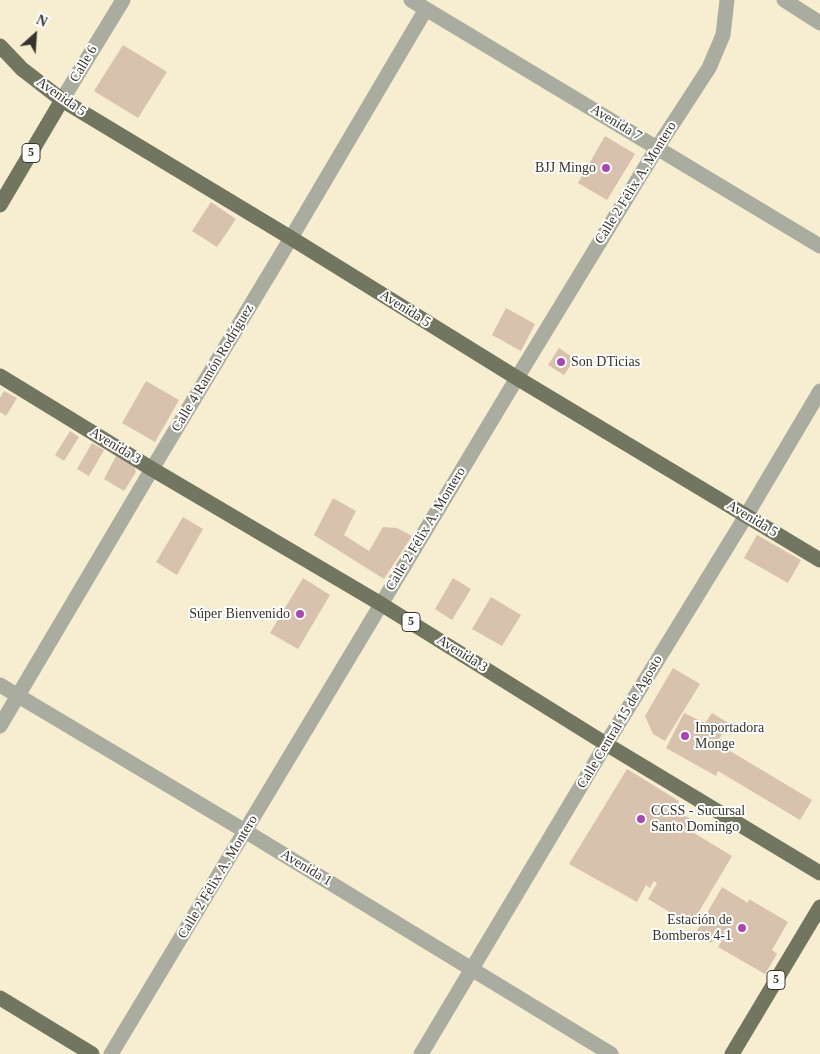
<!DOCTYPE html>
<meta charset="utf-8">
<style>
body{margin:0}
#map{position:relative;width:820px;height:1054px;overflow:hidden;background:#f7edd1;font-family:Georgia,serif}
canvas{display:block}
.north{position:absolute;left:10px;top:10px;width:50px;height:50px;-webkit-text-stroke:4px #fff;paint-order:stroke;rotate:26deg;font-size:14px;font-weight:700;line-height:20px;text-align:center;color:#38342a}
.north::after{content:'';display:block;margin:auto;width:18px;height:22px;background:#38342a;clip-path:polygon(50% 0,100% 100%,50% 72%,0 100%)}
</style>
<div id="map">
<canvas width="820" height="1054"></canvas>
<div class="north">N</div>
</div>
<script>
const ctx = document.querySelector('canvas').getContext('2d');
ctx.lineJoin = 'round';
function paint(path, color) { ctx.fillStyle = color; ctx.fill(path, 'evenodd'); }
const toPath = rows => new Path2D(rows.map(r => 'M' + r).join(''));
function trace(path, color, width, dash) { ctx.strokeStyle = color; ctx.lineWidth = width; ctx.lineCap = dash ? 'butt' : 'round'; ctx.setLineDash(dash || []); ctx.stroke(path); }
function label(font, color, halo, rows, align = 'center') {
  ctx.font = font + ' Georgia,serif'; ctx.lineWidth = 4; ctx.setLineDash([]); ctx.textBaseline = 'middle'; ctx.strokeStyle = halo; ctx.fillStyle = color; for (const [text, x, y, turn = 0] of rows) {
    ctx.save(); ctx.translate(x, y); ctx.rotate((+turn || 0) * Math.PI / 180); ctx.textAlign = isNaN(turn) ? turn : align; if (halo) ctx.strokeText(text, 0, 0); ctx.fillText(text, 0, 0); ctx.restore();
  }
}
paint(toPath([
 [123,45,167,72,138,118,94,91],
 [605,136,635,154,607,200,578,183],
 [211,202,236,219,217,247,192,231],
 [506,308,535,324,521,351,492,335],
 [559,348,575,359,564,375,548,365],
 [146,381,179,400,155,442,122,423],
 [4,391,17,398,6,416,0,412,0,398],
 [70,431,79,437,64,461,55,455],
 [92,443,104,450,89,476,77,469],
 [116,456,134,466,136,472,124,491,104,479],
 [333,498,356,511,344,535,369,551,383,527,397,528,412,536,384,579,314,535],
 [183,517,203,529,177,575,156,562],
 [757,535,801,560,788,583,744,558],
 [303,578,330,595,298,649,270,633],
 [453,578,471,589,452,620,435,609],
 [491,597,521,615,502,646,472,629],
 [673,668,700,684,665,741,653,734,645,716],
 [684,713,705,723,712,713,730,724,718,740,732,747,730,751,812,800,800,820,718,771,716,776,666,748],
 [627,769,679,801,675,810,694,821,689,830,732,856,691,925,648,899,657,883,654,881,650,888,646,885,637,902,569,864],
 [722,887,748,903,749,899,788,922,772,950,777,954,765,974,718,947,724,937,717,934,711,943,695,934]
]), '#d8c2ad');
trace(toPath([
 [411,0,820,246],
 [784,0,820,23],
 [62,100,123,0],
 [0,685,245,831,611,1054],
 [0,726,152,469,291,238,426,9],
 [111,1054,517,378,657,148,709,68,723,35,727,0],
 [421,1054,606,744,746,516,820,391]
]), '#aaaca0', 15);
trace(toPath([
 [0,46,22,69,62,100,291,238,517,378,820,560],
 [0,205,62,100],
 [0,376,152,469,381,604,606,744,820,873],
 [0,998,92,1054],
 [732,1054,820,907]
]), '#727660', 15);
for (const [x, y, r, color] of [
 [606,168,5,"#a948af"],
 [561,362,5,"#a948af"],
 [300,614,5,"#a948af"],
 [685,736,5,"#a948af"],
 [641,819,5,"#a948af"],
 [742,928,5,"#a948af"]
]) { const dot = new Path2D(); dot.arc(x, y, r, 0, 2 * Math.PI); ctx.fillStyle = color; ctx.fill(dot); trace(dot, '#fff', 2); }
for (const [x, y, w] of [
 [31,153,18],
 [411,622,18],
 [776,980,18]
]) { const box = new Path2D(); box.roundRect(x - w / 2, y - 9.5, w, 19, 4); ctx.fillStyle = '#fff'; ctx.fill(box); trace(box, '#38342a', 1); }
label('bold 12px', '#38342a', null, [
 ["5",31,153],
 ["5",411,622],
 ["5",776,980]
]);
label('14px', '#38342a', '#fff', [
 ["Calle 6",84,64,-59],
 ["Avenida 5",61,97,35],
 ["Avenida 7",616,123,31],
 ["Calle 2 Félix A. Montero",636,183,-58],
 ["Avenida 5",405,309,32],
 ["Calle 4 Ramón Rodríguez",213,368,-59],
 ["Avenida 3",115,446,31],
 ["Avenida 5",752,519,31],
 ["Calle 2 Félix A. Montero",426,529,-59],
 ["Avenida 3",462,654,32],
 ["Calle Central 15 de Agosto",620,722,-59],
 ["Avenida 1",306,868,31],
 ["Calle 2 Félix A. Montero",218,877,-59]
]);
label('14px', '#38342a', '#fff', [
 ["BJJ Mingo",596,168],
 ["Son DTicias",571,362,"left"],
 ["Súper Bienvenido",290,614],
 ["Importadora",695,728,"left"],
 ["Monge",695,744,"left"],
 ["CCSS - Sucursal",651,811,"left"],
 ["Santo Domingo",651,827,"left"],
 ["Estación de",732,920],
 ["Bomberos 4-1",732,936]
], 'right');
</script>
